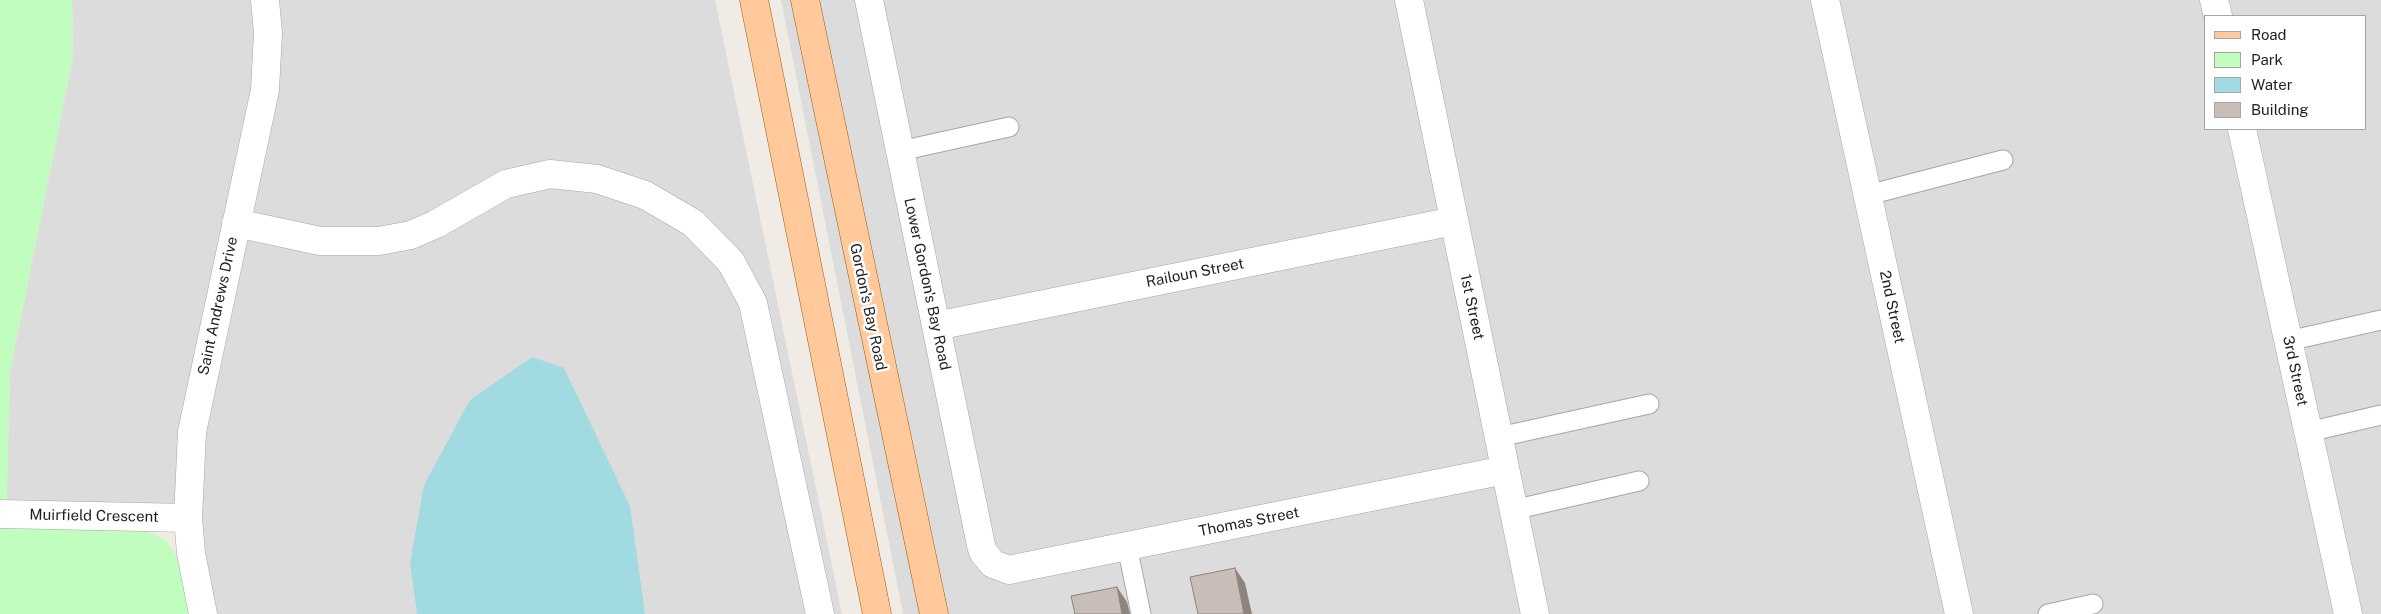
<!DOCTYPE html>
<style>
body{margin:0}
#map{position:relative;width:2381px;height:614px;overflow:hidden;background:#f1ebe5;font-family:"Public Sans",sans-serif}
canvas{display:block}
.legend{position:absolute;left:2204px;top:15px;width:162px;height:115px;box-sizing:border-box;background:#fff;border:1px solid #a5a5a5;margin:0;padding:6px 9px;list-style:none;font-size:15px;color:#1f1f1f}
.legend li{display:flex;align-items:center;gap:10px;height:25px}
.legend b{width:25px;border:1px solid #a5a5a5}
</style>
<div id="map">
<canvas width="2381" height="614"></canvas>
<ul class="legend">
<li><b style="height:6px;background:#ffc99b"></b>Road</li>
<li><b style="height:14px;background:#c0fdbf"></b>Park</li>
<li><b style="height:14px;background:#a2dae1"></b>Water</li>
<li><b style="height:14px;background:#c9bdb7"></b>Building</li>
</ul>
</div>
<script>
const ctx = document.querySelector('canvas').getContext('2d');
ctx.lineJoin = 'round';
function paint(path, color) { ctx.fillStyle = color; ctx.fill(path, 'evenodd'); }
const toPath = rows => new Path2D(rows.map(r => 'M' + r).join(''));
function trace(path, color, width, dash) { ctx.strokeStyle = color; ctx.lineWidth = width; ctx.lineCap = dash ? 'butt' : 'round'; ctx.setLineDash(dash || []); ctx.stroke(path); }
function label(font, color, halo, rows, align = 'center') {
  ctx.font = font + ' "Public Sans",sans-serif'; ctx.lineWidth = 5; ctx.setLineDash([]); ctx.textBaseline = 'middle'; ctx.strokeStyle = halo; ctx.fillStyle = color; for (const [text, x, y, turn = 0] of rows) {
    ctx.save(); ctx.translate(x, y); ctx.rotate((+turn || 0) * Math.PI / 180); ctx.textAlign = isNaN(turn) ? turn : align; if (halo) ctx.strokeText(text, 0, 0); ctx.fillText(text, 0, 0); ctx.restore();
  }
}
paint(toPath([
 [72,0,715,0,842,614,204,614,189,517,6,513,10,372,73,56],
 [781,0,2381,0,2381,614,903,614],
 [2205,16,2365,16,2365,129,2205,129]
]), '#dddcdc');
paint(toPath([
 [0,0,72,0,73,56,10,372,7,499,0,500],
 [0,528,145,531,156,535,167,541,177,557,189,614,0,614]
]), '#c0fdbf');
paint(toPath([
 [532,357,564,368,630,506,645,614,417,614,410,563,424,485,470,400]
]), '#a2dae1');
const lane = toPath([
 [900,151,1009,127],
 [1868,195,2003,160],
 [2288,341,2381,320],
 [2308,432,2381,415],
 [1499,437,1649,404],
 [1513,510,1639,481],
 [1127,546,1141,614],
 [2048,614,2093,604]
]);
const street = toPath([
 [869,0,981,545,983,552,993,564,1009,570,1018,568,1505,470],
 [1409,0,1535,614],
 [1825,0,1959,614],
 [2214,0,2218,16],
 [2242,129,2348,614],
 [236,223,320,241,379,241,411,235,436,224,506,184,550,174,597,179,645,195,693,223,731,262,753,303,820,614],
 [936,326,1454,221],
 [0,514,188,518],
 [203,614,191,553,188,518,192,432,265,90,268,33,265,0]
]);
const primary = toPath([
 [754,0,877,614],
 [805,0,934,614]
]);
trace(lane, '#a6a6a6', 21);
trace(street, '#a6a6a6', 29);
trace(primary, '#9a5700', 29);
trace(lane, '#fff', 19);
trace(street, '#fff', 28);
trace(primary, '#ffc99b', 28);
paint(toPath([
 [1235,568,1245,583,1252,614,1244,614],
 [1117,587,1127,602,1130,614,1122,614]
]), '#8d8480');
const building = toPath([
 [1235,568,1244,614,1198,614,1190,577,1235,568],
 [1117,587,1122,614,1075,614,1071,596,1117,587]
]);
paint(building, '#c9bdb7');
trace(building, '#8d8480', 1);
label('15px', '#1f1f1f', '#fff', [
 ["Railoun Street",1195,273,-11],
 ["Lower Gordon's Bay Road",927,284,78],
 ["Saint Andrews Drive",218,306,-78],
 ["Gordon's Bay Road",868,307,78],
 ["1st Street",1472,307,78],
 ["2nd Street",1892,307,78],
 ["3rd Street",2295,371,78],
 ["Muirfield Crescent",94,516,1],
 ["Thomas Street",1249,522,-11]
]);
</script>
